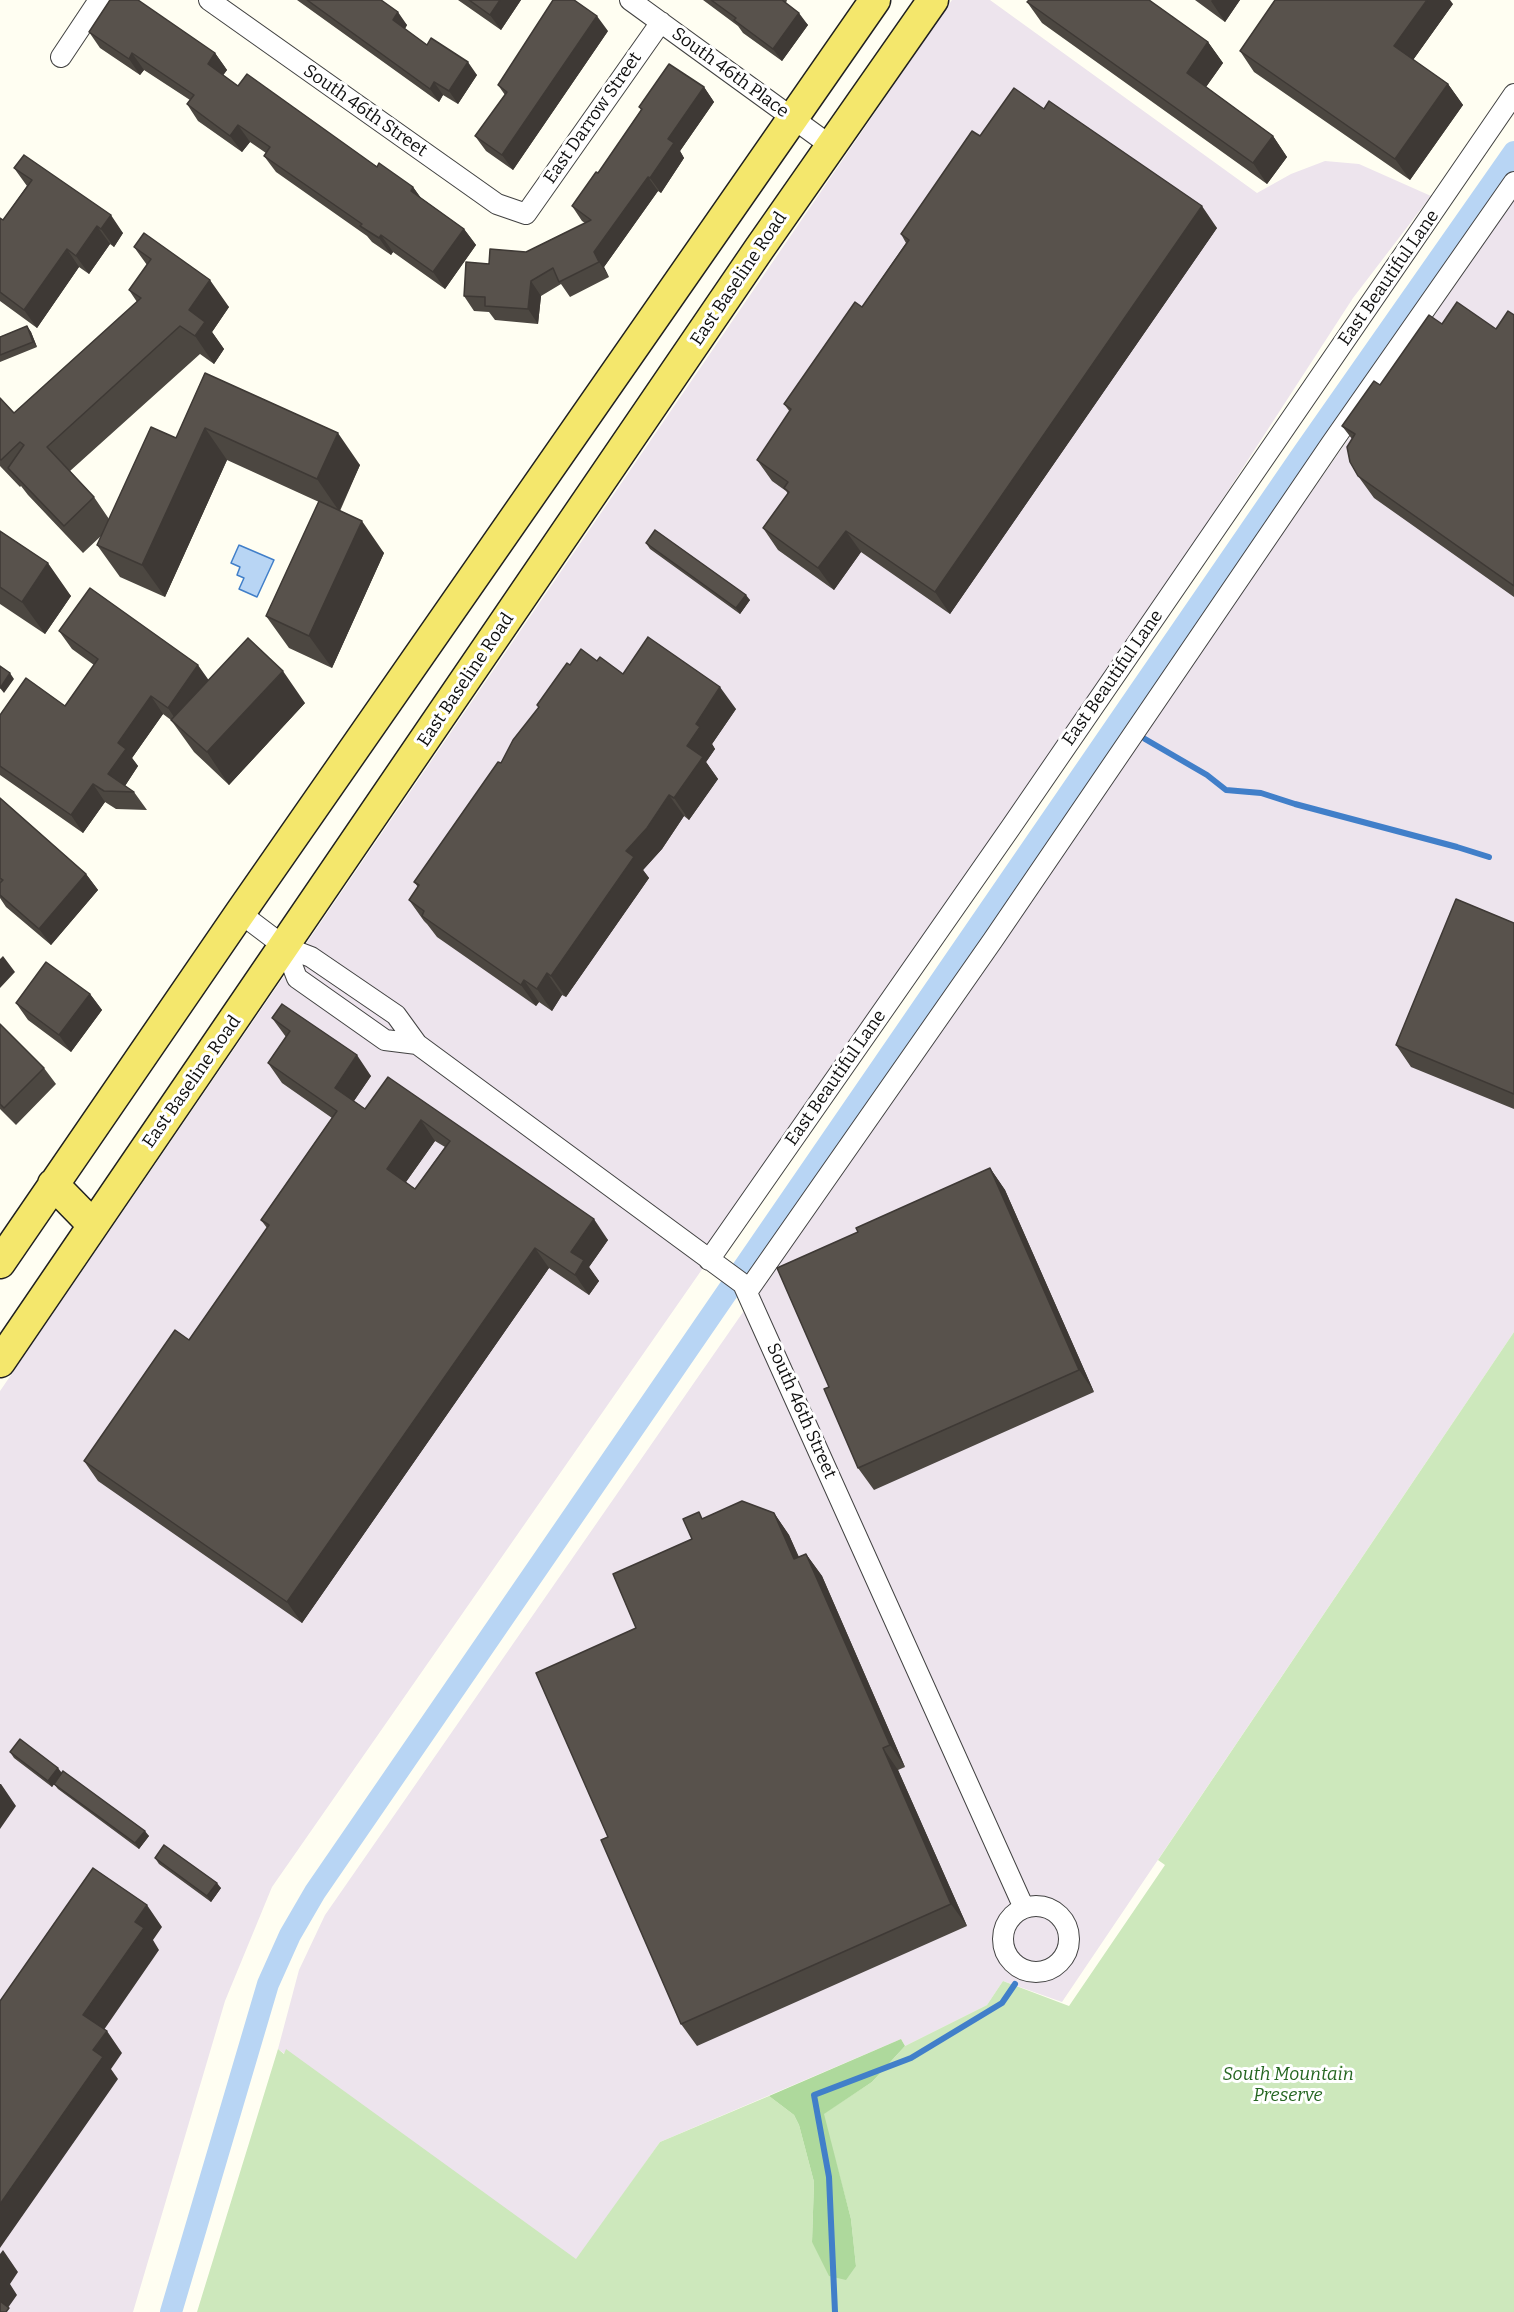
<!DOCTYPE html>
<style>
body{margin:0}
canvas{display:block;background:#fffef2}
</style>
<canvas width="1514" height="2312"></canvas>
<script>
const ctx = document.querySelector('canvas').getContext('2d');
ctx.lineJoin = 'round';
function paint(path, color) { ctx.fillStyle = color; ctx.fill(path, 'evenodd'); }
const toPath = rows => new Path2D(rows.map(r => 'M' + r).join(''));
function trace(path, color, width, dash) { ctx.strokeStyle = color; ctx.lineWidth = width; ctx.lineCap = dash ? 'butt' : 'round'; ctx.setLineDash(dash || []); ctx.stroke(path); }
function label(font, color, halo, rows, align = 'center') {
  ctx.font = font + ' Bitter,serif'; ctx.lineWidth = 6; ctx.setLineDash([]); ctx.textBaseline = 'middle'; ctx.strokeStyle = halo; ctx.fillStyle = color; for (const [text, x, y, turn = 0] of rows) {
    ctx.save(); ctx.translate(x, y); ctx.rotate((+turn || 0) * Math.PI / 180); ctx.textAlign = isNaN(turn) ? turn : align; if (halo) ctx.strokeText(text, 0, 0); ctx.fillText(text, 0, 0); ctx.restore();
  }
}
paint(toPath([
 [952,0,990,0,1257,193,1291,174,1325,161,1359,164,1431,196,1353,298,1010,827,272,1887,225,2001,133,2312,0,2312,0,1391],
 [1514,200,1514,1332,1062,2002,1003,1981,987,2005,905,2046,901,2039,660,2142,575,2263,278,2049,299,1970,325,1915]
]), '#ede4ed');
paint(toPath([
 [1514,1332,1514,2312,197,2312,278,2049,284,2054,286,2049,576,2259,660,2142,769,2096,794,2115,799,2125,814,2182,812,2242,856,2266,851,2219,823,2114,872,2082,905,2046,987,2005,1003,1981,1069,2006,1165,1865,1158,1860]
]), '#cde8bc');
paint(toPath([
 [901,2039,905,2046,872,2082,824,2114,851,2219,856,2266,846,2280,829,2276,812,2242,814,2182,799,2125,794,2115,769,2096]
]), '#aed99c');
const water = toPath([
 [239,545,274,560,257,597,239,589,244,578,237,575,240,567,231,563,239,545]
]);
paint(water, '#b8d5f4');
trace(water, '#417fc9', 1.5);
trace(toPath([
 [1145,739,1207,775,1226,790,1261,793,1295,804,1457,847,1489,857],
 [835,2312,829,2177,814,2095,911,2058,1002,2003,1015,1984]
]), '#417fc9', 6);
trace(toPath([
 [171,2312,268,1984,290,1935,315,1892,1304,452,1514,152]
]), '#b8d5f4', 22);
const minor = toPath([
 [209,0,497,204,526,214,661,22],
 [630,0,831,146],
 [61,57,99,0],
 [240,913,285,947,311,957,396,1015,417,1044,743,1284,1024,1908],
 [285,947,297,978,385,1040,417,1044],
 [709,1260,1011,827,1514,94],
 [747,1292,993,940,1331,444,1514,182],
 '1003 1939a33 33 0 1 1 66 0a33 33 0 1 1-66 0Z'
]);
const primary = toPath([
 [53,1184,93,1225],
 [0,1263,240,913,875,0],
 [0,1362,759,249,933,0]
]);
trace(minor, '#424242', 22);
trace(primary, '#202020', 33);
trace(minor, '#fff', 20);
trace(primary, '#f4e76c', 30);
paint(toPath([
 [297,0,381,0,407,25,405,29,427,45,477,75,458,104,443,95,439,102],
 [458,0,521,0,501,30],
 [703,0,787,0,786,3,808,25,782,61,743,33,738,26],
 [1195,0,1240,0,1225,22],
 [1027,2,1208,42,1223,63,1206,87,1273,136,1287,157,1267,184,1042,23],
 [1453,4,1413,60,1448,84,1463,105,1410,180,1254,72,1240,51],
 [608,31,513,170,486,151,475,136,505,95,498,85],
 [89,32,215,53,227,70,223,75,238,86,413,187,421,198,464,229,476,245,445,289,393,252,391,255,372,242,367,236,276,172,264,156,266,153,250,142,242,152,198,121,187,104,190,100,144,70,140,75,100,48],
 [704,87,714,102,680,151,684,158,661,193,658,191,604,267,609,277,570,297,561,284,541,296,538,324,495,320,489,312,474,311,464,296,489,264,526,252,585,223,582,221,572,206,598,173,641,110,639,107],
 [980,136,1217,228,950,614,861,552,834,590,778,550,763,528,788,494,786,491,772,481,757,460,790,412,784,404,862,307,906,243,901,234],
 [14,168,123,233,114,247,110,244,89,274,79,267,37,328,0,301,0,218,3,220,27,186],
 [134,247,229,307,212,332,224,349,214,364,200,354,70,471,94,497,109,519,176,438,205,373,360,465,340,511,384,553,332,668,289,648,266,616,319,502,227,460,165,597,120,577,97,545,102,535,83,553,28,495,21,486,20,487,0,466,0,398,14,413,137,302,129,290,147,265],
 [1514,315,1514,597,1374,498,1358,476,1352,439,1342,426,1380,385,1442,324,1496,329],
 [27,326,31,332,37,347,0,362,0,337],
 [0,531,71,596,45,634,0,604],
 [646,543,750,600,740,614,650,549],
 [59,631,209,680,305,703,229,785,194,752,171,720,163,714,132,758,138,766,125,786,134,792,147,810,116,809,105,802,83,833,0,775,0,715,65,706,94,665,72,649],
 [597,661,623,674,736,709,712,744,715,749,706,762,718,779,689,820,684,816,662,849,643,870,649,878,566,997,562,995,552,1011,539,1002,536,1006,437,937,427,924,424,921,409,900,418,887,414,882,501,763,539,708,537,705,570,665],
 [0,798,86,874,98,890,51,945,6,907,0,898],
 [1514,923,1514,1109,1411,1067,1396,1045],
 [90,994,102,1010,71,1052,28,1020,16,1003],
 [272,1018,371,1076,354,1101,365,1109,388,1077,608,1240,589,1267,599,1281,589,1295,549,1268,302,1623,98,1481,84,1461,189,1340,267,1228,261,1220,332,1118,282,1083,268,1063,286,1037],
 [435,1141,445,1147,415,1189,406,1182],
 [0,1024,44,1068,56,1084,16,1125,0,1109],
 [990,1168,1005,1190,1094,1392,874,1490,858,1468,829,1387,858,1232],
 [774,1513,789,1535,799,1557,806,1554,822,1576,905,1767,898,1770,967,1926,697,2046,681,2024,608,1837,636,1628,692,1539,703,1518],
 [10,1752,62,1773,149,1836,139,1849,58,1789,54,1784,52,1787,14,1758],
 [155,1858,221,1888,211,1902,159,1864]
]), '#4c4741');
paint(toPath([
 [500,0,521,0,501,30,490,15],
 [1212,0,1240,0,1225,22,1211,1],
 [1427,0,1450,0,1453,4,1408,67,1394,46],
 [398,12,407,25,402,33,393,20],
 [799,13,808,25,782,61,773,49],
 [597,16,608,31,513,170,502,155],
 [1208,42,1223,63,1201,94,1187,73],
 [132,53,144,70,140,75,129,59],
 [215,53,227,70,219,81,208,64],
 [468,62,477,75,458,104,449,91],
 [434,82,443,95,439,102,430,89],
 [1448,84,1463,105,1410,180,1395,159],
 [704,87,714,102,680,151,684,158,661,193,650,178,668,139],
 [238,125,250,142,242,152,230,136],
 [1273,136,1287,157,1267,184,1253,163],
 [648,177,658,191,604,267,609,277,599,262,594,252],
 [413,187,425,204,411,191],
 [1202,206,1217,228,950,614,935,592],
 [111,215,123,233,114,247,101,229],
 [97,226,110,244,89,274,76,256],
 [464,229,476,245,445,289,433,272],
 [381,235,393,252,391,255,379,238],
 [67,249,79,267,37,328,24,310],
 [210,280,229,307,212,332,224,349,214,364,195,336,189,310],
 [531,281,541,296,538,324,528,309],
 [27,326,31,332,37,347,33,342],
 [205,428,227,460,165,597,142,565],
 [338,433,360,465,339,511,317,479],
 [362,521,384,553,332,668,309,636],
 [846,531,861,552,834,590,818,568],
 [48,563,71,596,45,634,22,602],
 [746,595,750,600,740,614,736,608],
 [198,665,210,682,180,726,168,708],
 [283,671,305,703,229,785,207,752],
 [10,673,14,679,4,693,0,688],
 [720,687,736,709,712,744,715,749,706,762,718,779,689,820,674,798,687,746,696,724],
 [151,696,163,714,132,758,138,766,121,792,108,774,118,743],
 [93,784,105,802,83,833,71,815],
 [669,795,684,816,662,849,643,870,649,878,566,997,551,976,626,851],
 [86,874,98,890,51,945,39,929],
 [3,956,15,972,0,988,0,959],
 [547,973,562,995,552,1011,537,989],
 [524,980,539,1002,536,1006,521,985],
 [90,994,102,1010,71,1052,59,1035],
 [357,1055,371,1076,349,1108,335,1088],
 [421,1120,435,1141,401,1189,387,1169],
 [990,1168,1005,1190,1094,1392,1079,1370],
 [594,1219,608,1240,589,1267,599,1281,589,1295,575,1275,571,1252],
 [535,1248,549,1268,302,1623,287,1602],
 [774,1513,789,1535,809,1581,794,1559],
 [806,1554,822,1576,905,1767,890,1745],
 [883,1748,898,1770,967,1926,951,1904],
 [58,1768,62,1773,52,1787,48,1781],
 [0,1784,1,1784,16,1806,0,1829],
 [145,1831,149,1836,139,1849,135,1843],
 [217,1883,221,1888,211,1902,207,1896],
 [147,1905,162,1927,153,1940,159,1950,99,2037,83,2015,135,1922],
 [107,2031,122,2053,111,2069,118,2079,0,2248,0,2204,93,2050],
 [3,2250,18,2272,10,2284,17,2295,5,2312,0,2310,0,2254]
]), '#3e3935');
const building = toPath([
 [110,0,138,0,215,53,208,64,238,86,247,74,377,167,379,163,413,187,411,191,464,229,433,272,381,235,379,238,360,226,362,224,264,156,270,147,238,125,230,136,187,104,194,95,132,53,129,59,89,32,110,0],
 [307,0,381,0,398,12,393,20,427,45,431,38,468,62,449,91,434,82,430,89,307,0],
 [469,0,500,0,490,15,469,0],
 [553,0,574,0,597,16,502,155,475,136,507,92,498,85,553,0],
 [711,0,782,0,799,13,773,49,734,20,736,18,711,0],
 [1029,0,1149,0,1208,42,1187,73,1273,136,1253,163,1027,2,1029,0],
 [1275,0,1427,0,1394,46,1448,84,1395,159,1240,51,1275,0],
 [669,64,704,87,668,139,674,143,650,178,648,177,594,252,599,262,559,282,553,268,531,281,528,309,485,306,485,297,464,296,466,262,489,264,490,249,526,252,591,220,572,206,596,172,598,173,642,109,639,107,669,64],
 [1014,88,1044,109,1049,101,1202,206,935,592,846,531,818,568,763,528,789,492,784,488,788,482,757,460,791,409,784,404,855,302,862,307,909,240,901,234,972,131,980,136,1014,88],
 [24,155,111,215,101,229,97,226,76,256,67,249,24,310,0,292,0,218,3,220,32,180,14,168,24,155],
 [144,233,210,280,189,310,205,322,195,336,180,326,47,447,94,497,64,526,8,468,24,445,20,442,1,460,0,459,0,398,14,413,141,298,129,290,151,259,134,247,144,233],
 [1457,302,1496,329,1508,311,1514,315,1514,586,1358,476,1350,462,1347,447,1355,434,1342,426,1374,381,1380,385,1429,315,1442,324,1457,302],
 [27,326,33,342,0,355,0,337,27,326],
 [205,373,338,433,317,479,205,428,142,565,97,545,151,427,176,438,205,373],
 [319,501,362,521,309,636,266,616,319,501],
 [655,530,746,595,736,608,646,543,655,530],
 [0,531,48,563,22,602,0,587,0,531],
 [90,588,198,665,168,708,151,696,118,743,126,749,108,774,134,792,104,791,93,784,71,815,0,766,0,715,26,678,65,706,98,659,59,631,90,588],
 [648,637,720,687,696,724,700,727,687,746,703,757,674,798,669,795,647,828,626,851,634,857,551,976,547,973,537,989,524,980,521,985,422,916,424,911,409,900,419,885,414,882,498,762,501,763,513,740,539,707,537,705,567,663,570,665,581,649,597,661,600,657,623,674,648,637],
 [248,638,283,671,207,752,171,720,248,638],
 [0,666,10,673,0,688,0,666],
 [0,798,86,874,39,929,0,895,0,883,3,880,0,878,0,798],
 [1456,899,1514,923,1514,1094,1396,1045,1456,899],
 [46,962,90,994,59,1035,16,1003,46,962],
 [282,1004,357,1055,335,1088,365,1109,388,1077,594,1219,571,1252,584,1260,575,1275,535,1248,287,1602,84,1461,175,1330,189,1340,269,1225,261,1220,337,1111,268,1063,290,1031,272,1018,282,1004],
 [421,1120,450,1141,415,1189,387,1169,421,1120],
 [0,1024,44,1068,4,1108,0,1104,0,1024],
 [990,1168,1079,1370,858,1468,824,1389,829,1387,777,1268,858,1232,856,1228,990,1168],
 [742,1501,774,1513,794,1559,806,1554,890,1745,883,1748,951,1904,681,2024,601,1840,608,1837,536,1673,636,1628,613,1574,692,1539,683,1519,699,1512,702,1519,742,1501],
 [20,1739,58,1768,48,1781,10,1752,20,1739],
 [63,1771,145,1831,135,1843,54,1784,63,1771],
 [164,1845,217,1883,207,1896,155,1858,164,1845],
 [93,1868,147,1905,135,1922,144,1928,83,2015,107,2031,93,2050,103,2057,0,2204,0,2001,93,1868],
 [0,2301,9,2308,6,2312,0,2312,0,2301]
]);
paint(building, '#58524c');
trace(building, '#3e3935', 1.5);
label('18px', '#0f0f0f', '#fff', [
 ["South 46th Place",730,73,36],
 ["South 46th Street",365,111,35],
 ["East Darrow Street",593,118,-55],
 ["East Beautiful Lane",1389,278,-55],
 ["East Baseline Road",739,279,-56],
 ["East Beautiful Lane",1113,678,-55],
 ["East Baseline Road",466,680,-56],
 ["East Beautiful Lane",836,1078,-55],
 ["East Baseline Road",192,1082,-55],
 ["South 46th Street",801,1411,66]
]);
label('italic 18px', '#256621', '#fff', [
 ["South Mountain",1288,2075],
 ["Preserve",1288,2096]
]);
</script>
